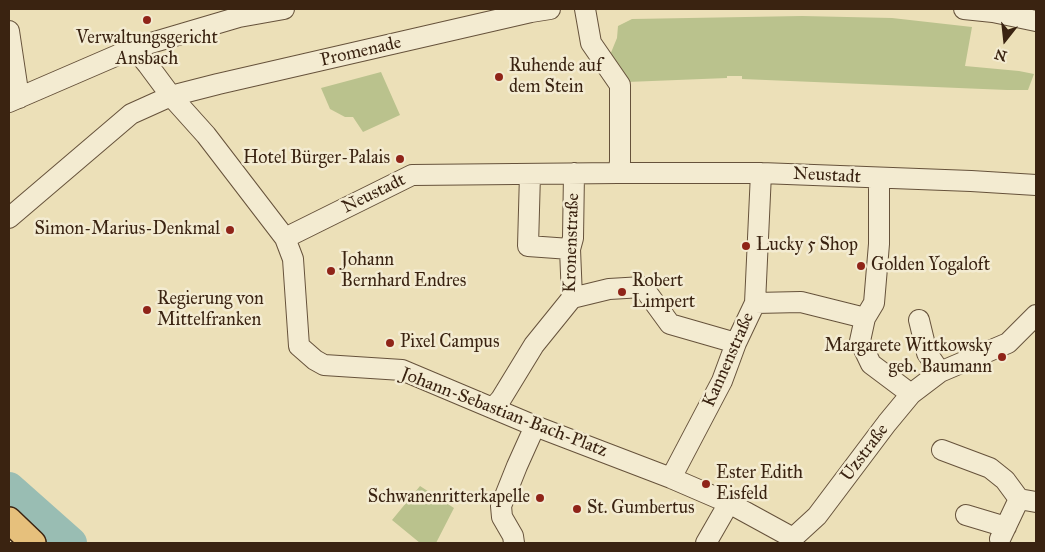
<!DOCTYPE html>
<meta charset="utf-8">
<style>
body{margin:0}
#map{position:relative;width:1045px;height:552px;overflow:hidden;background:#ece0b8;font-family:"IM FELL Great Primer",serif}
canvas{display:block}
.frame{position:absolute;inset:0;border:10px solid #3a2311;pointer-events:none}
.north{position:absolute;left:980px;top:15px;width:50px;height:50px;-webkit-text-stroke:4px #f3ebd1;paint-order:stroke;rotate:196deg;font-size:14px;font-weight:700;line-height:20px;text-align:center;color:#3a2311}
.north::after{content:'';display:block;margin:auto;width:18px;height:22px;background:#3a2311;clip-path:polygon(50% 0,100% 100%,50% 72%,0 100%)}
</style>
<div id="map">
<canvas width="1045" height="552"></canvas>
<div class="frame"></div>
<div class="north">N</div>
</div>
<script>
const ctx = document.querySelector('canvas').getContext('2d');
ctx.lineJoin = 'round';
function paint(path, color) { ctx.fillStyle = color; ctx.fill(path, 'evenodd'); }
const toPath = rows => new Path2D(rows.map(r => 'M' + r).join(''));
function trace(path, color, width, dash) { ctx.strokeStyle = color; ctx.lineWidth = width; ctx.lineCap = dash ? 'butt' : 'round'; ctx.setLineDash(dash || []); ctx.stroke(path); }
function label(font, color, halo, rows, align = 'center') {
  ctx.font = font + ' "IM FELL Great Primer",serif'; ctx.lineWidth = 5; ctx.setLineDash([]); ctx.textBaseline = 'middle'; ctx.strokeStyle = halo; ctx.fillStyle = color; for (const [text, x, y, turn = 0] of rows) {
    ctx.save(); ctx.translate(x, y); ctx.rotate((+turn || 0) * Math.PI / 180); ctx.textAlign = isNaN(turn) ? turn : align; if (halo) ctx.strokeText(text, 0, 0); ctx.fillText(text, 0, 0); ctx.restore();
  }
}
paint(toPath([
 [802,16,892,18,972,27,965,66,1019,71,1034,74,1028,90,1007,90,742,79,742,76,727,76,727,78,627,82,610,55,617,38,618,26,632,19],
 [381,72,400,115,363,132,353,117,345,117,330,109,321,88],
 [420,486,454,508,436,543,420,543,392,520]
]), '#bac28d');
trace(toPath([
 [9,488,71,543]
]), '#99bdb3', 32);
const minor = toPath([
 [585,9,591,43,620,85,620,162,618,173],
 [964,9,993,12,1036,21],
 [9,31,19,98],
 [134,48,239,17,284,9],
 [9,102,134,48,148,65,171,96,206,135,285,238,293,259,299,346,315,360,324,365,402,370,535,426,671,478,729,503,793,538],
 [530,174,528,246,570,249],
 [879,178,879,244,874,303,865,318,860,341,871,364,911,394],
 [9,218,131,114,171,96,218,84,531,12,550,9],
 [285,238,412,175,618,173,761,173,971,181,1036,185],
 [572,298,609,289,643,287,670,324,736,343],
 [755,303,801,302,865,318],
 [919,320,927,353,940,372],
 [493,408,501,399,534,345,572,298,570,249,573,238,574,173],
 [942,450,990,468,1005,480,1019,499],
 [671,478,722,381,736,343,755,303,761,173],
 [1019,499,1036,502],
 [966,515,1006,527],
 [793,538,817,516,887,423,911,394,940,372,1008,343,1036,315],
 [1000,539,1019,499],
 [514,543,513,536,502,517,501,506,517,466,535,426],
 [706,543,729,503]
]);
const major = toPath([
 [9,520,33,543]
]);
trace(minor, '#66523b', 22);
trace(major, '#3a2311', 28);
trace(minor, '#f3ebd1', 20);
trace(major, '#e6c07c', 25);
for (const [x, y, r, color] of [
 [147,20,5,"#8f2418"],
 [499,77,5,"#8f2418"],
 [400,159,5,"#8f2418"],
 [230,230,5,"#8f2418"],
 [746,246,5,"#8f2418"],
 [861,266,5,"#8f2418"],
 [331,271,5,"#8f2418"],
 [622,292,5,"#8f2418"],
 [147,310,5,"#8f2418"],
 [390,343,5,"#8f2418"],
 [1002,357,5,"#8f2418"],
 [706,484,5,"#8f2418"],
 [540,498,5,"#8f2418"],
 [577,509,5,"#8f2418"]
]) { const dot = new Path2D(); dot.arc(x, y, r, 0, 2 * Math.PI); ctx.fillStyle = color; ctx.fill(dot); trace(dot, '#f3ebd1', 2); }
label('18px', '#3a2311', '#f3ebd1', [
 ["Verwaltungsgericht",147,39,"center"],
 ["Ansbach",147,60,"center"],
 ["Ruhende auf",509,67],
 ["dem Stein",509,88],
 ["Hotel Bürger-Palais",390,159,"right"],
 ["Simon-Marius-Denkmal",220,230,"right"],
 ["Lucky 5 Shop",756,246],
 ["Johann",341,261],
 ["Bernhard Endres",341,282],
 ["Golden Yogaloft",871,266],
 ["Robert",632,282],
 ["Limpert",632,303],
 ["Regierung von",157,300],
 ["Mittelfranken",157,321],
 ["Pixel Campus",400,343],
 ["Margarete Wittkowsky",992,347,"right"],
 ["geb. Baumann",992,368,"right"],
 ["Ester Edith",716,474],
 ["Eisfeld",716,495],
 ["Schwanenritterkapelle",530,498,"right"],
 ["St. Gumbertus",587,509]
], 'left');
label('18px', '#3a2311', '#f3ebd1', [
 ["Promenade",361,52,-13],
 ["Neustadt",827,176,3],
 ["Neustadt",374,194,-26],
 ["Kronenstraße",572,243,-88],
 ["Kannenstraße",729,360,-66],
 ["Johann-Sebastian-Bach-Platz",504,413,21],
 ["Uzstraße",865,453,-53]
]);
</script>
